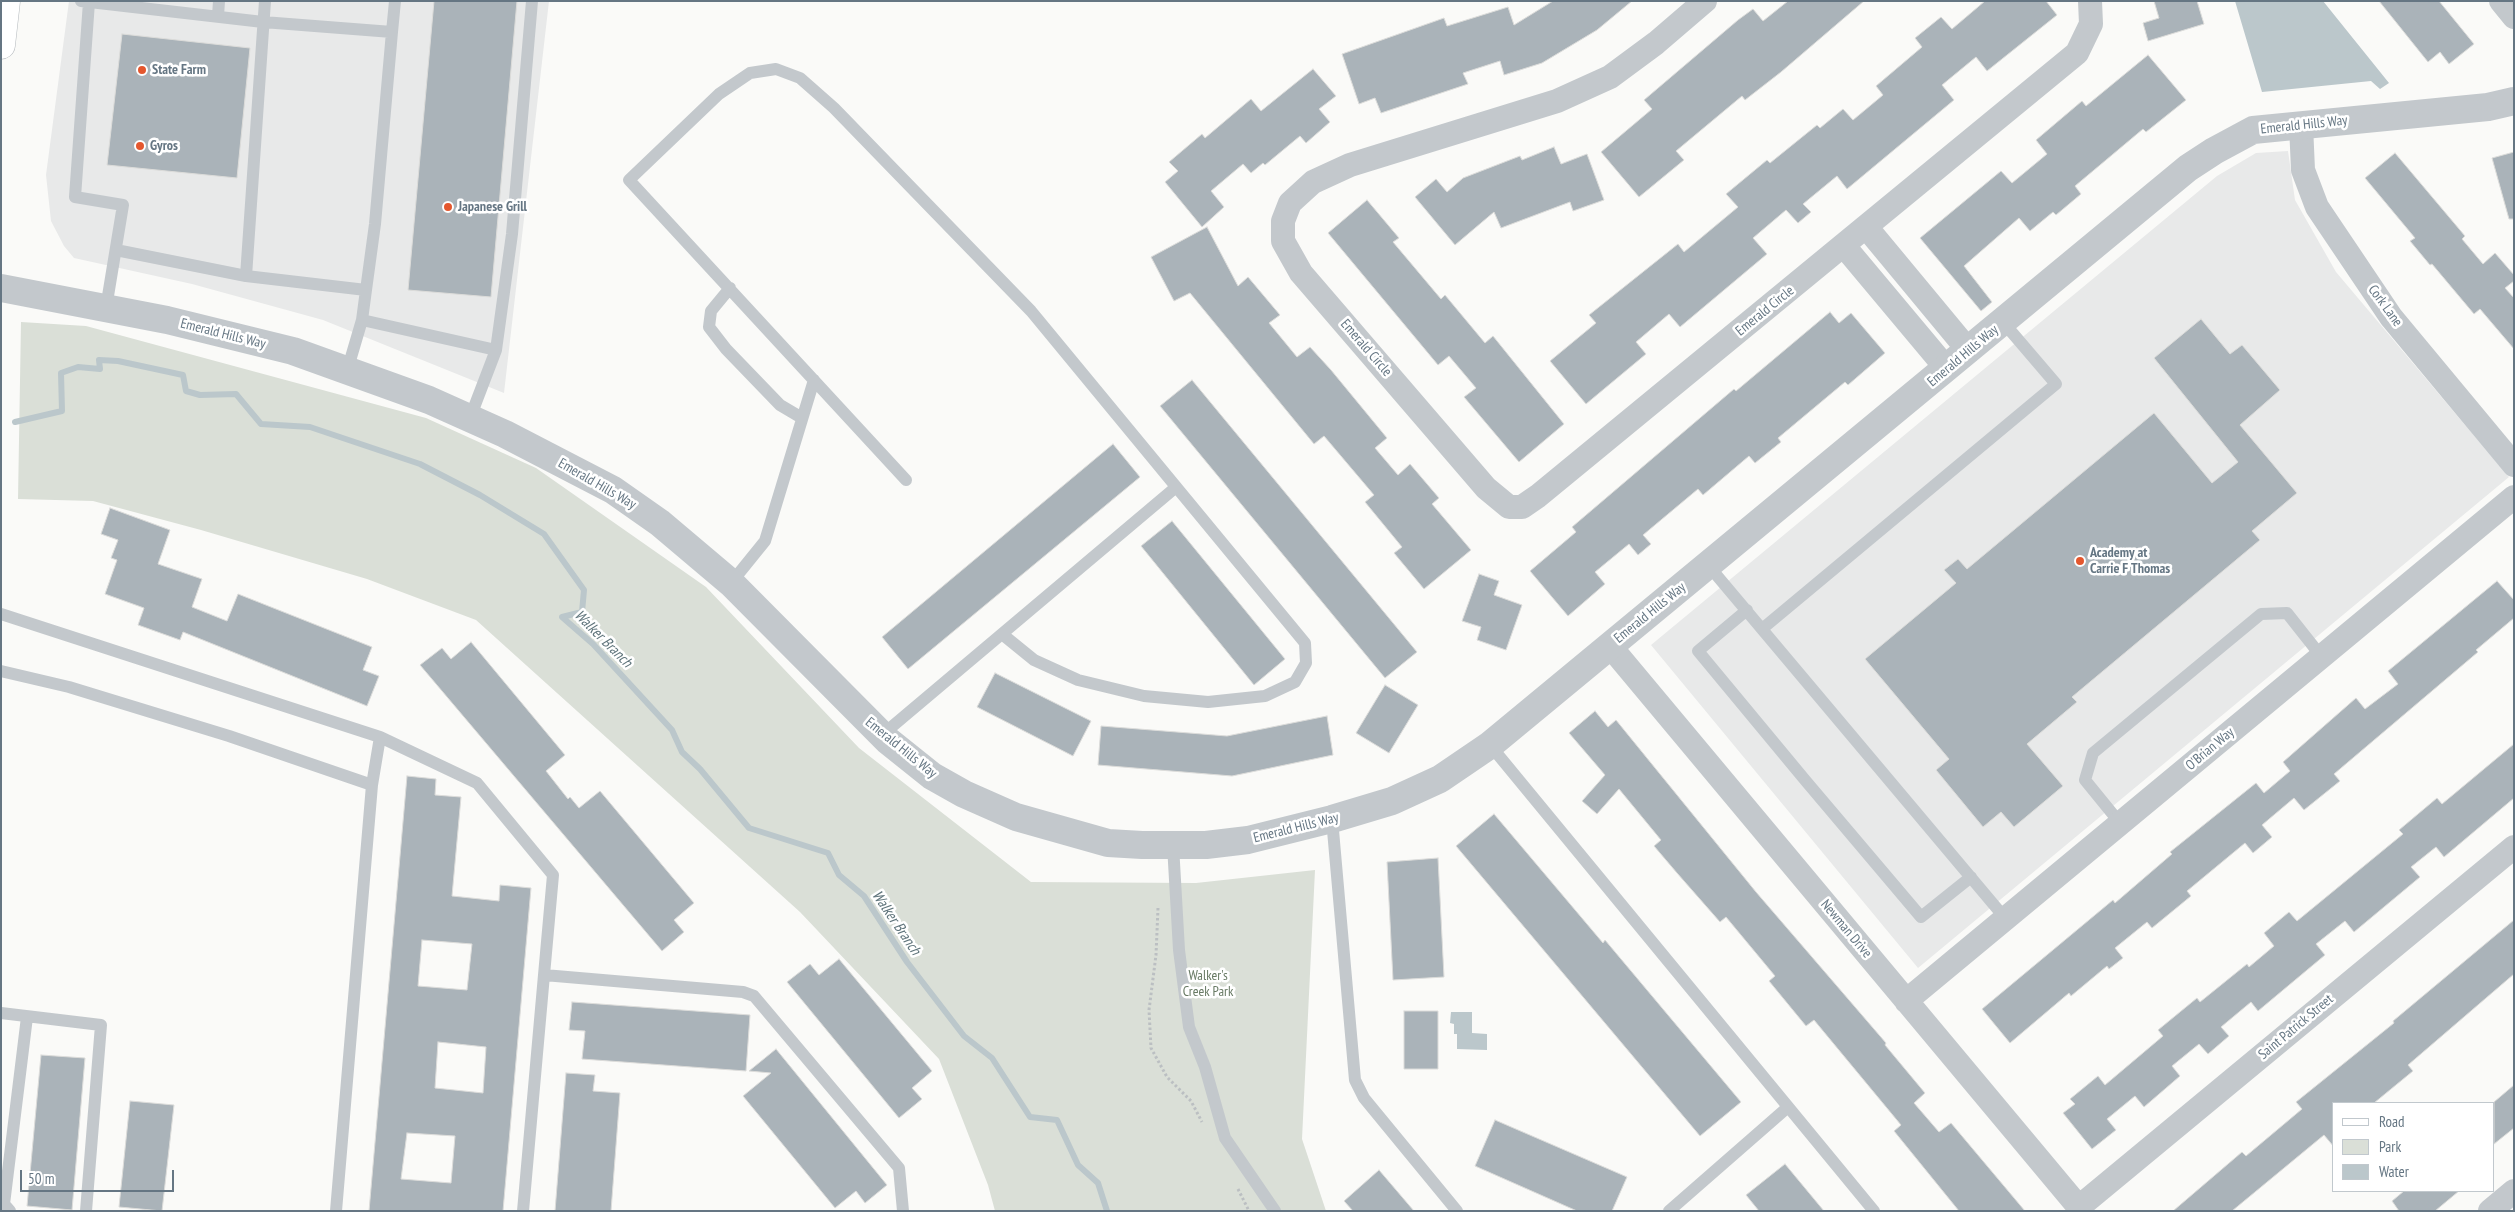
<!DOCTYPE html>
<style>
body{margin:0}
#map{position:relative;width:2515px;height:1212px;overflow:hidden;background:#fafaf8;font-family:"PT Sans Narrow",sans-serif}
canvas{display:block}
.frame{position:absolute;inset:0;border:2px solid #657683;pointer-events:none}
.legend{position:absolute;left:2332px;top:1102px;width:162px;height:90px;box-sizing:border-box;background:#fff;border:1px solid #c1c8cd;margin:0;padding:6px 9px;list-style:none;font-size:15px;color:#657683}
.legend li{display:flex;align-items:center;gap:10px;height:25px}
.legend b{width:25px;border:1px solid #c1c8cd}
.scale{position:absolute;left:20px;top:1170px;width:154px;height:22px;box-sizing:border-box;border:2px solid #657683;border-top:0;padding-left:6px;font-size:15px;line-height:18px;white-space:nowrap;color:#657683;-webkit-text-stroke:4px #fff;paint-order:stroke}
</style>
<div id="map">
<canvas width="2515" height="1212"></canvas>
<div class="frame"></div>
<ul class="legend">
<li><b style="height:6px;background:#fff"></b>Road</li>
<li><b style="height:14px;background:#dadfd7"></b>Park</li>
<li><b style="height:14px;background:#bbc7cb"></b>Water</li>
</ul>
<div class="scale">50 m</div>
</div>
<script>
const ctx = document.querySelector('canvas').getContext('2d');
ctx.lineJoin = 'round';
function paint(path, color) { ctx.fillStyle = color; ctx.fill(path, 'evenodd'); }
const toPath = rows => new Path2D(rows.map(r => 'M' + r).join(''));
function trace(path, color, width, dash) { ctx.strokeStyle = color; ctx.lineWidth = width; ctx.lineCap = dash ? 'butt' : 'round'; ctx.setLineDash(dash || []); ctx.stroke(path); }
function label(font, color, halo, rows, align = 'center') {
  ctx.font = font + ' "PT Sans Narrow",sans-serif'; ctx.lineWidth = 5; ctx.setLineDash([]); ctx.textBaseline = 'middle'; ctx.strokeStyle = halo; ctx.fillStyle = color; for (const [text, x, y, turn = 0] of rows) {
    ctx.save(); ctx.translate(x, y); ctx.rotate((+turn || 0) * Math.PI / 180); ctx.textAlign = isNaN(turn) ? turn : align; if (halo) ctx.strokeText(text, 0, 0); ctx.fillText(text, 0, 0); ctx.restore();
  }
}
paint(toPath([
 [69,1,549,1,504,393,323,320,192,284,74,258,64,246,51,221,46,175],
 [2288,151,2295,200,2336,272,2509,477,1918,968,1651,645,2217,176,2256,153]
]), '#e8e9e9');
paint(toPath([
 [21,322,86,326,426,418,536,468,706,587,859,748,1031,882,1196,883,1315,870,1302,1139,1326,1211,995,1211,988,1185,939,1059,800,912,476,620,367,579,201,530,93,501,18,499]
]), '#dadfd7');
paint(toPath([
 [2235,1,2323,1,2389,83,2380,89,2371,81,2262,92],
 [1451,1012,1472,1012,1472,1033,1487,1034,1487,1050,1457,1049,1457,1034,1454,1034,1454,1024,1450,1023]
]), '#bbc7cb');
trace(toPath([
 [15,422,62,411,61,373,78,367,100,369,99,360,118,361,183,375,186,391,200,395,236,394,261,424,310,427,420,464,480,495,544,534,584,590,582,612,562,617,593,644,672,730,682,752,700,769,749,828,828,853,839,875,864,896,907,962,964,1036,992,1058,1030,1117,1057,1120,1078,1165,1098,1183,1107,1211]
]), '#bbc7cb', 6);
const building = toPath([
 [434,1,517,1,491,297,408,290,434,1],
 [1553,1,1632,1,1597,30,1542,63,1504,75,1500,61,1463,73,1468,84,1381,113,1375,98,1359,104,1342,54,1444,18,1447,26,1508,7,1514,25,1553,1],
 [1788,1,1864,1,1781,72,1745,100,1742,96,1676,151,1684,160,1639,197,1601,152,1652,109,1644,100,1738,20,1753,9,1763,21,1788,1],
 [1985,1,2046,1,2057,15,1987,71,1976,57,1942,85,1954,100,1847,189,1837,176,1803,204,1811,212,1798,223,1786,210,1753,238,1767,254,1680,327,1669,314,1636,342,1646,354,1586,404,1550,361,1596,323,1589,315,1678,244,1684,252,1738,207,1726,194,1767,160,1770,163,1817,125,1820,128,1843,109,1853,120,1883,95,1876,86,1922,47,1915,38,1941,17,1952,29,1985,1],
 [2154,1,2197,1,2204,24,2148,41,2143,23,2159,18,2154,1],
 [2379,1,2439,1,2474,44,2449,64,2440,52,2428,62,2379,1],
 [122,34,250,48,237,178,107,165,122,34],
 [2148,55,2186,100,2146,132,2143,129,2075,186,2081,194,2056,215,2053,212,2030,231,2019,218,1964,266,1992,302,1981,311,1920,238,2001,171,2012,183,2047,154,2036,140,2082,101,2086,106,2148,55],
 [1313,69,1336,96,1319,109,1330,122,1306,143,1300,136,1265,165,1263,163,1251,173,1243,164,1211,191,1224,207,1202,227,1165,182,1178,171,1169,162,1202,134,1205,138,1251,99,1261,111,1313,69],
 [1554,147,1561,164,1587,154,1604,200,1573,211,1570,202,1501,228,1494,212,1455,245,1415,197,1436,179,1447,192,1463,178,1520,156,1522,160,1554,147],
 [2514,152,2514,219,2509,219,2492,158,2514,152],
 [2395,153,2465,236,2462,239,2483,264,2495,253,2514,275,2514,281,2505,288,2514,298,2514,349,2480,309,2474,314,2432,264,2430,265,2410,241,2415,238,2365,178,2395,153],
 [1367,200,1399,238,1393,242,1441,299,1445,295,1485,343,1493,336,1564,424,1519,462,1464,397,1476,388,1449,356,1438,365,1328,233,1367,200],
 [1207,227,1238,286,1248,277,1280,315,1269,323,1297,357,1310,347,1331,370,1387,438,1375,448,1398,475,1410,464,1439,498,1432,504,1471,550,1424,589,1394,553,1402,547,1365,502,1374,495,1324,436,1314,444,1190,293,1174,301,1151,257,1207,227],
 [1830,312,1839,323,1851,313,1885,353,1848,385,1845,382,1778,438,1781,442,1755,463,1749,456,1703,495,1698,489,1643,535,1651,544,1638,555,1629,544,1595,572,1605,584,1568,616,1530,571,1576,532,1572,527,1734,389,1736,391,1830,312],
 [2201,319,2230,354,2242,345,2280,390,2240,425,2297,493,2252,531,2260,540,2072,697,2077,702,2027,744,2063,786,2014,827,2001,812,1983,827,1936,770,1949,759,1865,659,1956,583,1944,570,1958,559,1967,569,2154,413,2212,483,2238,462,2154,358,2201,319],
 [1192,380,1417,652,1385,678,1160,406,1192,380],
 [1113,444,1140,477,908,669,882,637,1113,444],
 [110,508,170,530,158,564,202,579,192,607,227,621,238,594,372,647,363,670,379,676,367,706,183,632,180,640,138,625,144,608,105,594,117,560,111,558,118,540,101,534,110,508],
 [1172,521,1285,659,1254,685,1141,546,1172,521],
 [1479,574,1499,581,1494,595,1522,605,1506,650,1477,640,1481,627,1462,621,1479,574],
 [2497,581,2514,600,2514,618,2476,650,2478,652,2334,774,2340,781,2304,810,2294,798,2262,825,2272,837,2253,853,2245,843,2187,891,2191,896,2152,928,2147,922,2115,948,2123,958,2109,969,2107,966,2071,996,2069,993,2010,1043,1982,1009,2113,900,2115,903,2172,854,2170,852,2256,783,2264,793,2290,771,2283,762,2356,698,2365,709,2398,684,2388,671,2497,581],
 [471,642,565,755,546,771,568,799,570,797,579,808,600,791,694,903,674,920,684,932,662,951,420,665,442,648,451,659,471,642],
 [995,673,1091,721,1073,756,977,707,995,673],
 [1385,685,1418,705,1389,753,1356,733,1385,685],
 [1595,711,1608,727,1616,720,1756,892,1886,1043,1885,1045,1925,1093,1914,1103,1939,1132,1951,1123,2025,1211,1959,1211,1894,1131,1901,1125,1814,1020,1806,1026,1769,981,1775,976,1726,917,1720,922,1677,873,1654,846,1661,840,1619,789,1597,814,1582,801,1605,775,1569,733,1595,711],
 [1327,716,1333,755,1232,776,1098,765,1101,726,1227,736,1327,716],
 [2514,744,2514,798,2444,857,2436,847,2411,867,2420,877,2354,932,2345,921,2316,944,2325,955,2258,1011,2251,1002,2221,1027,2229,1036,2208,1054,2199,1044,2172,1066,2180,1076,2144,1107,2135,1096,2107,1119,2116,1130,2092,1149,2063,1113,2075,1104,2070,1099,2098,1076,2105,1085,2163,1036,2158,1030,2197,998,2200,1002,2247,964,2249,967,2274,946,2264,933,2289,912,2297,921,2403,834,2399,830,2437,798,2442,804,2514,744],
 [407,776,436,779,435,795,461,797,452,896,499,901,500,885,531,888,503,1211,369,1211,407,776],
 [422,940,472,944,467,990,418,986,422,940],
 [438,1042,486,1047,483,1093,435,1088,438,1042],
 [407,1133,455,1136,451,1183,401,1179,407,1133],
 [1494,814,1603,943,1605,940,1741,1102,1700,1136,1456,846,1494,814],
 [1438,858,1444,977,1393,980,1387,862,1438,858],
 [2514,920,2514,974,2408,1065,2413,1071,2374,1103,2334,1103,2334,1147,2324,1135,2232,1211,2173,1211,2242,1152,2246,1156,2302,1109,2296,1102,2394,1023,2393,1021,2514,920],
 [839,959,932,1071,912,1088,922,1099,899,1118,787,982,810,964,819,975,839,959],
 [572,1002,750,1015,746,1071,582,1059,585,1031,569,1030,572,1002],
 [1404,1011,1438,1011,1438,1069,1404,1069,1404,1011],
 [776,1049,887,1185,865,1203,856,1191,835,1208,743,1096,771,1073,749,1071,776,1049],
 [41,1055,85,1058,72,1210,27,1206,41,1055],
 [566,1073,595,1075,593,1091,620,1093,611,1211,555,1211,566,1073],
 [2514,1085,2514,1128,2494,1144,2494,1102,2514,1085],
 [130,1101,174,1105,162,1211,119,1207,130,1101],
 [1495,1120,1627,1177,1612,1211,1577,1211,1475,1166,1495,1120],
 [1785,1164,1824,1211,1759,1211,1746,1195,1785,1164],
 [1379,1170,1414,1211,1353,1211,1344,1201,1379,1170],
 [2404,1191,2459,1191,2435,1211,2399,1211,2392,1201,2404,1191]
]);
paint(building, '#aab3b9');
trace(building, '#dcdcda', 1);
const primary = toPath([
 [1,45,6,1]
]);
trace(primary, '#b5babe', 29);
trace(toPath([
 [1158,908,1156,955,1149,1010,1151,1048,1167,1077,1191,1101,1202,1122],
 [1238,1189,1249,1211]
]), '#bbbfc2', 3, [2.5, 2.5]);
trace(toPath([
 [81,1,263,22,392,32,395,1],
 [265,1,246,276,366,290,362,320,347,371],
 [89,2,75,197,123,205,106,308],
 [218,16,219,1],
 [116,250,246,276],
 [730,288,711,311,709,327,726,349,780,405,802,418],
 [366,290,375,224,392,32],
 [362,320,496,350,470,418],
 [496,350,512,234,532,1],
 [906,480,629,180,719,94,750,73,776,69,800,78,834,108,1031,311,1305,643,1306,663,1295,682,1265,696,1208,702,1144,696,1078,680,1034,660,1002,634],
 [1708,565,2005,918],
 [731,583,765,541,814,380],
 [1747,610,1698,651,1805,780,1921,917,1971,877],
 [1,614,380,737,477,783,553,875,544,975],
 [1762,629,2056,384,2003,322],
 [1,671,69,687,229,736,372,785],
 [882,735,1175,488],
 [1490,745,1874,1211],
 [1332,819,1355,1080,1364,1098,1457,1211],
 [2120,823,2085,780,2093,753,2261,614,2287,613,2321,656],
 [1173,845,1179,950,1189,1027,1205,1067,1225,1138,1275,1211],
 [1,1013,101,1025,86,1211],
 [10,1211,4,1204,27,1017],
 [336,1211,372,785,380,737],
 [523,1211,544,975,743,992,754,996,899,1168,903,1211],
 [1669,1211,1788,1107]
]), '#c3c8cc', 12);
trace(toPath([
 [1705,1,1656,43,1610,77,1557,101,1350,165,1313,182,1290,203,1283,221,1283,241,1301,273,1486,488,1509,507,1522,507,1538,496,2077,53,2091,24,2090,1],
 [2501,1,2514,17],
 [2301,125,2303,170,2317,207,2391,317,2514,465],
 [1867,228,1969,351],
 [1844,246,1947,369],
 [1610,646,2082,1211],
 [1906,1001,2514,497],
 [2079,1207,2514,847],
 [2490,1211,2514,1191]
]), '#c3c8cc', 24);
trace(toPath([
 [1,288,167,320,293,351,429,400,505,434,613,490,660,523,731,583,887,740,932,776,964,794,1016,817,1108,843,1142,845,1206,845,1248,840,1332,819,1392,801,1440,779,1490,745,2188,168,2214,151,2253,130,2488,107,2514,101]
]), '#c3c8cc', 28);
trace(primary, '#fff', 28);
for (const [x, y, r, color] of [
 [142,70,5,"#e4572e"],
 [140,146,5,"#e4572e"],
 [448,207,5,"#e4572e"],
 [2080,561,5,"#e4572e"]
]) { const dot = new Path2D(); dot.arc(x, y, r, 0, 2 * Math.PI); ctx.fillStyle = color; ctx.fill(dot); trace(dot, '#fff', 2); }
label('bold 14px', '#657683', '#fff', [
 ["State Farm",152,70],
 ["Gyros",150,146],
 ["Japanese Grill",458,207],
 ["Academy at",2090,553],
 ["Carrie F Thomas",2090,569]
], 'left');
label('14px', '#657683', '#fff', [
 ["Emerald Hills Way",2304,125,-6],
 ["Cork Lane",2385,306,54],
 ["Emerald Circle",1765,311,-39],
 ["Emerald Hills Way",223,334,14],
 ["Emerald Circle",1366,348,49],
 ["Emerald Hills Way",1963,356,-40],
 ["Emerald Hills Way",597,484,30],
 ["Emerald Hills Way",1650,613,-39],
 ["Emerald Hills Way",901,748,39],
 ["O'Brian Way",2210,749,-40],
 ["Emerald Hills Way",1296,828,-14],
 ["Newman Drive",1846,929,50],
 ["Saint Patrick Street",2296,1027,-40]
]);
label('14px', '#687a64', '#fff', [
 ["Walker's",1208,976],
 ["Creek Park",1208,992]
]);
label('italic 15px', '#60757c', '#fff', [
 ["Walker Branch",603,639,45],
 ["Walker Branch",896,923,56]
]);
</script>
